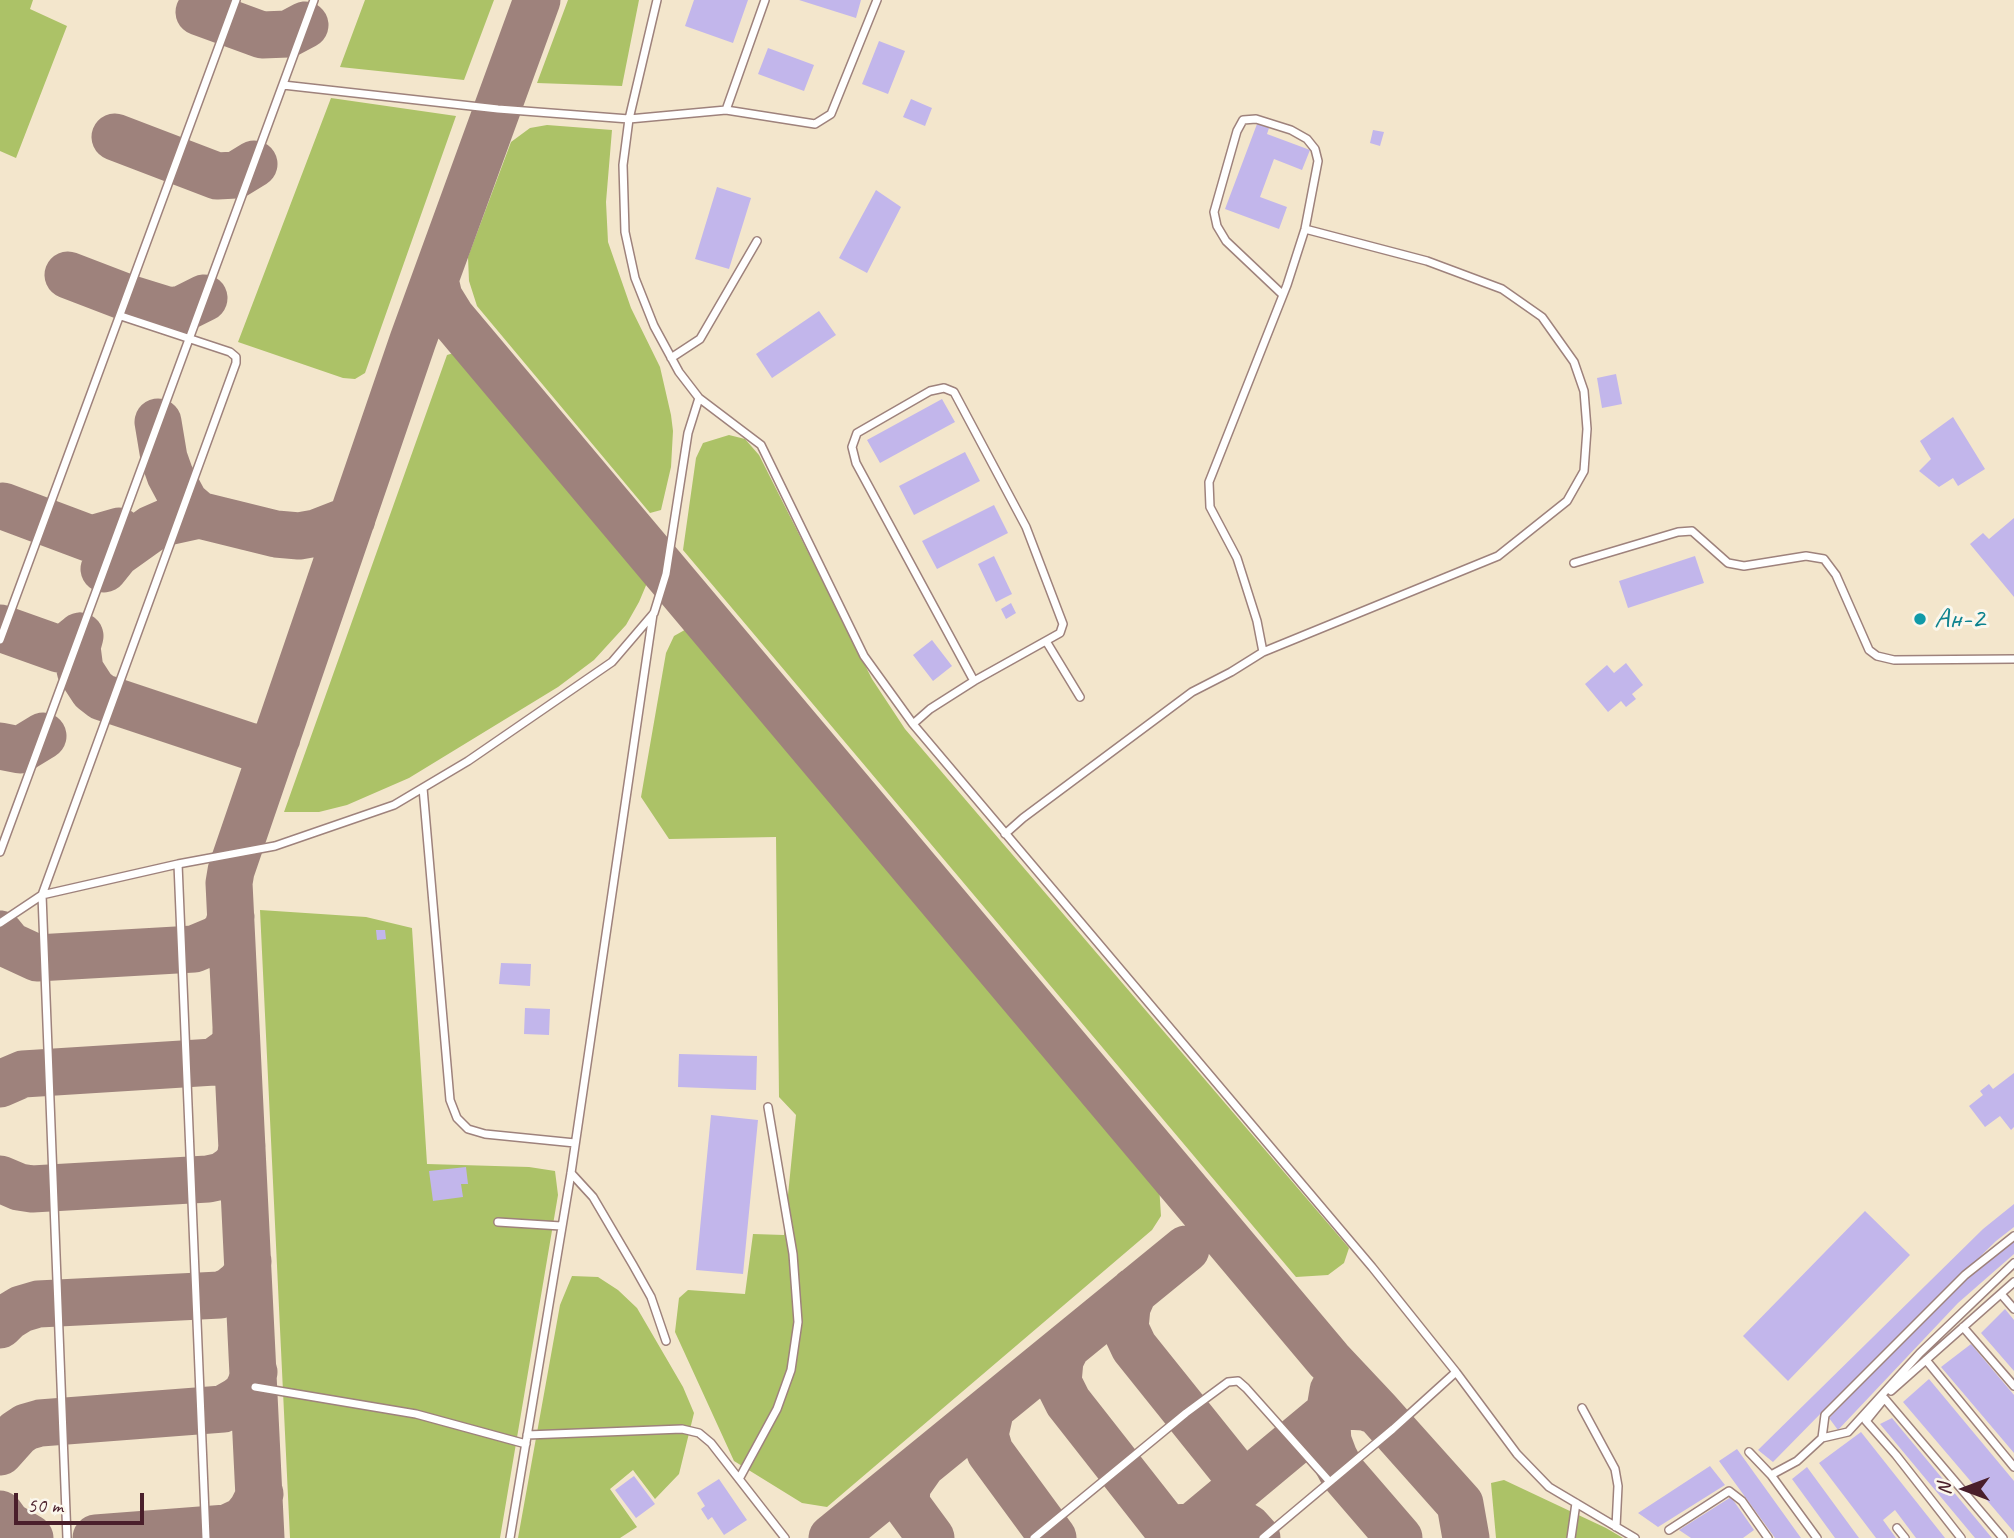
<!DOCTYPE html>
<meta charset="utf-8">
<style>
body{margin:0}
#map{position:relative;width:2014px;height:1538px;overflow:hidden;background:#f3e6cc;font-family:Caveat,sans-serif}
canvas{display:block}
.north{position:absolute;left:1930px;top:1454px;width:70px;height:70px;-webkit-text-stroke:5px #fbf7ec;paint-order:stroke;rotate:270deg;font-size:19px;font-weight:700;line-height:28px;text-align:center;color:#4a1f2b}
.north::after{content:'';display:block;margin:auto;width:24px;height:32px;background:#4a1f2b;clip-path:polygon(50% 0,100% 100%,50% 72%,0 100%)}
.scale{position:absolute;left:14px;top:1493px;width:130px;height:32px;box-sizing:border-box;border:4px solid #4a1f2b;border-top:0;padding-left:9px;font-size:21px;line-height:24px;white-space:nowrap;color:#4a1f2b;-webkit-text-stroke:5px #fbf7ec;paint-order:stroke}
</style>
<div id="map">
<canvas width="2014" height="1538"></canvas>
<div class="north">N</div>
<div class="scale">50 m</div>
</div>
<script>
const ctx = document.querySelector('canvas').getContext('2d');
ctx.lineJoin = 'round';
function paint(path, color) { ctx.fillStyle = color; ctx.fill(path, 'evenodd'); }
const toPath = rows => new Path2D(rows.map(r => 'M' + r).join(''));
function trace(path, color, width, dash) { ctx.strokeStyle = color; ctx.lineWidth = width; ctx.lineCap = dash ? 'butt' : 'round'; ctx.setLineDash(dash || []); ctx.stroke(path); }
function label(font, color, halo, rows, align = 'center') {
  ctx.font = font + ' Caveat,sans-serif'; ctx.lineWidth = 6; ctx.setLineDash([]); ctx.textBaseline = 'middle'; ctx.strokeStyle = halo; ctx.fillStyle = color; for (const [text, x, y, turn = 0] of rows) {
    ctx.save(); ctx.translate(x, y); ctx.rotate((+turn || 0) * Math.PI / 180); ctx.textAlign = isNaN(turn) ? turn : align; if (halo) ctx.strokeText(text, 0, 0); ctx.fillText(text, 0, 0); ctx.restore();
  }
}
paint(toPath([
 [0,0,33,0,30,9,67,26,16,158,0,151],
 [365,0,494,0,464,80,340,67],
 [568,0,639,0,622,86,537,83],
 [331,98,456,116,365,373,355,379,343,378,238,342],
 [547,125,612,130,606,202,608,242,631,308,660,367,671,415,673,431,671,467,661,510,650,513,477,306,469,281,468,257,511,142,530,128],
 [457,352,650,576,639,602,626,625,594,660,558,687,409,778,347,805,319,812,284,812,447,355],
 [729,435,745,439,759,455,872,679,905,729,1349,1248,1344,1263,1328,1275,1296,1277,683,550,696,458,703,443],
 [690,627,1159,1185,1161,1216,1152,1230,827,1507,802,1503,734,1461,675,1332,679,1298,688,1290,745,1294,753,1234,784,1235,796,1115,779,1097,776,837,669,839,641,797,666,653,674,636],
 [260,910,366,917,412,928,427,1164,529,1167,555,1171,558,1195,500,1538,290,1538],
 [572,1276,598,1277,618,1290,637,1308,683,1387,694,1413,679,1474,655,1499,633,1470,610,1489,637,1527,620,1538,518,1538,560,1305],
 [1504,1480,1606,1528,1623,1538,1496,1538,1491,1483]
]), '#acc267');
trace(toPath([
 [199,12,262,35,288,34,305,25],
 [115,137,217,176,236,175,254,164],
 [68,275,128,298,170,311,182,309,204,298],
 [435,280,439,297,452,318,1329,1360,1377,1411],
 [158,422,164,458,170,475,185,503,199,515,276,534,299,536,316,533,352,519],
 [3,506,91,539,119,531],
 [104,569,116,554,151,529,167,522,199,515],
 [0,628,59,649,65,648,80,636],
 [80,636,77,647,80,670,93,690,102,697,255,748,268,745,277,738],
 [0,746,20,750,43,736],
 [0,934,9,945,37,958,194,949,218,939,227,930,231,917],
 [0,1084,23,1074,214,1062,229,1051,236,1041,236,1028],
 [0,1179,19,1187,32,1189,208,1179,222,1176,232,1169,240,1160,242,1146],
 [1134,1291,1127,1307,1125,1328,1134,1347,1235,1473,1247,1476,1258,1472],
 [0,1325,8,1317,21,1309,38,1304,220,1295,230,1291,240,1283,247,1274,248,1261],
 [1067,1346,1060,1360,1058,1382,1068,1402,1163,1523,1173,1528,1192,1527],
 [1333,1391,1327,1427,1328,1441,1334,1457,1342,1472,1399,1538],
 [991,1408,985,1435,990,1452,1053,1538],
 [0,1452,17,1433,26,1427,40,1423,223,1409,237,1401,246,1394,251,1384,254,1372],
 [921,1466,907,1486,906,1504,931,1538],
 [0,1514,8,1525,30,1538],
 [1203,1518,1225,1517,1233,1519,1248,1528,1257,1538],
 [96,1538,227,1528,244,1520,252,1510,260,1494],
 [261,1538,229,883,231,871,413,340,537,0],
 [832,1538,1186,1249],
 [1179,1538,1329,1413,1346,1406,1364,1407,1377,1411,1393,1429,1460,1504,1466,1538]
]), '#9e827c', 47);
paint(toPath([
 [694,0,748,0,733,43,685,26],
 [799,0,861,0,856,18],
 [879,41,905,51,888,94,862,84],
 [768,48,814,65,804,91,758,74],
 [911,99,932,108,925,126,903,117],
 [1257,124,1269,128,1267,134,1310,150,1302,170,1274,159,1260,197,1287,207,1279,229,1225,209],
 [1373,130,1384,132,1380,146,1370,143],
 [717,187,751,198,729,269,695,259],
 [876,190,901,207,867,273,839,258],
 [819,311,836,335,772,378,756,354],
 [1616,374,1622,404,1602,408,1597,378],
 [942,399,955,422,880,463,867,440],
 [1953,417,1985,469,1958,486,1953,478,1939,487,1919,471,1931,459,1920,441],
 [965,452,980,481,914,515,899,486],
 [994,505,1008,533,937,569,922,541],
 [2014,518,2014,597,1970,544,1983,533,1989,539],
 [994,556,1012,594,996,602,978,564],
 [1695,556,1704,583,1628,608,1619,581],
 [1011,603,1016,613,1006,619,1001,609],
 [932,640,952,666,933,681,913,655],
 [1626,663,1643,685,1632,694,1636,699,1626,707,1621,701,1608,712,1585,684,1607,665,1614,673],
 [376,930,385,930,386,939,377,940],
 [501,963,531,964,530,986,499,984],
 [525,1008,550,1009,549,1035,524,1034],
 [679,1054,757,1056,756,1090,678,1087],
 [2014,1073,2014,1127,2011,1130,2000,1116,1985,1127,1969,1106,1983,1095,1980,1091,1989,1084,1993,1089],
 [711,1115,758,1120,743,1274,696,1270],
 [466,1167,468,1184,461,1184,463,1197,433,1201,429,1171],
 [2014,1204,2014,1227,1996,1241,1829,1405,1773,1462,1758,1450,1983,1229],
 [1865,1211,1910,1255,1788,1381,1743,1336],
 [2014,1240,2014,1254,1958,1303,1838,1430,1829,1418,1949,1294],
 [2005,1309,2014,1320,2014,1371,1981,1333],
 [1971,1344,2014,1395,2014,1453,1941,1367],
 [1929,1379,2014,1481,2014,1532,1903,1402],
 [1892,1418,1992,1538,1975,1538,1880,1424],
 [1861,1432,1945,1538,1916,1538,1895,1510,1883,1520,1896,1538,1876,1538,1819,1463],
 [1737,1449,1801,1538,1775,1538,1719,1461],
 [1710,1466,1725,1485,1658,1527,1638,1513],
 [1807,1467,1859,1538,1835,1538,1792,1479],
 [634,1476,655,1504,636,1518,615,1490],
 [719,1479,747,1520,724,1535,712,1517,708,1520,701,1509,705,1506,697,1493],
 [1731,1497,1754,1530,1743,1538,1691,1538,1679,1530]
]), '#c2b6eb');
const service = toPath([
 [283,85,498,109,629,119,726,110,815,124,831,114,877,0],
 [726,110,765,0],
 [671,358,700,339,757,241],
 [699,398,761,445,864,656,913,724,1372,1267,1456,1372,1517,1454,1549,1487,1635,1538],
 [1574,563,1678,532,1692,531,1728,563,1744,566,1806,556,1824,559,1836,575,1869,650,1877,656,1894,660,2014,659],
 [0,640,236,0],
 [1046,641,1080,697],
 [1263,652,1498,556,1567,501,1584,471,1587,429,1584,391,1574,362,1542,317,1502,289,1427,261,1305,229],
 [913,724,930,709,974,681,1060,633,1063,624,1026,527,954,392,944,388,930,391,857,433,852,447,856,463,974,681],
 [423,788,450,1100,457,1118,468,1129,485,1134,575,1143],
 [1005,834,1023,818,1192,692,1231,672,1263,652,1257,621,1237,558,1210,507,1209,482,1287,285,1305,229,1318,161,1315,149,1307,139,1291,130,1256,119,1243,120,1237,131,1214,212,1217,226,1226,241,1282,294],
 [0,852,314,0],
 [178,864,206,1538],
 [0,923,42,895,178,864,275,846,394,805,468,761,612,662,654,613,666,574,688,433,699,398,679,372,654,326,635,278,625,232,623,165,629,119,657,0],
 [571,1173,593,1197,633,1265,651,1297,666,1341],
 [498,1222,561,1226],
 [2001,1294,2014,1309],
 [1963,1327,2014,1386],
 [1926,1360,2014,1467],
 [255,1387,416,1414,526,1444],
 [1891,1391,2014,1282],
 [1885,1399,2003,1538],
 [1883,1400,1866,1421,1896,1455,1961,1538],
 [1582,1408,1615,1469,1618,1486,1616,1527],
 [527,1435,682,1429,699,1433,711,1443,785,1538],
 [1822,1438,1825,1415,1965,1275,2014,1236],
 [1749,1452,1771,1475,1797,1461,1822,1438,1848,1432,1920,1353,2014,1263],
 [1771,1475,1817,1538],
 [739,1479,777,1409,791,1370,798,1322,793,1254,768,1107],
 [1897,1528,1905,1538],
 [1669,1530,1729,1491,1742,1501,1768,1538],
 [67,1538,42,895,236,363,236,357,230,352,121,316],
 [510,1538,571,1173,653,614],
 [1034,1538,1186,1413,1228,1382,1238,1381,1246,1388,1330,1482],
 [1263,1538,1393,1429,1456,1372],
 [1571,1538,1576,1503]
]);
trace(service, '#9e827c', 10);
trace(service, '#fff', 7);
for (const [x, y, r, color] of [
 [1920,619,7,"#0f9aa8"]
]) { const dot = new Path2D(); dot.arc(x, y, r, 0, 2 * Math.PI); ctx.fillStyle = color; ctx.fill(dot); trace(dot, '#fbf7ec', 2.5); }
label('30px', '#0d838f', '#fbf7ec', [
 ["Ан-2",1934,619]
], 'left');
</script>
